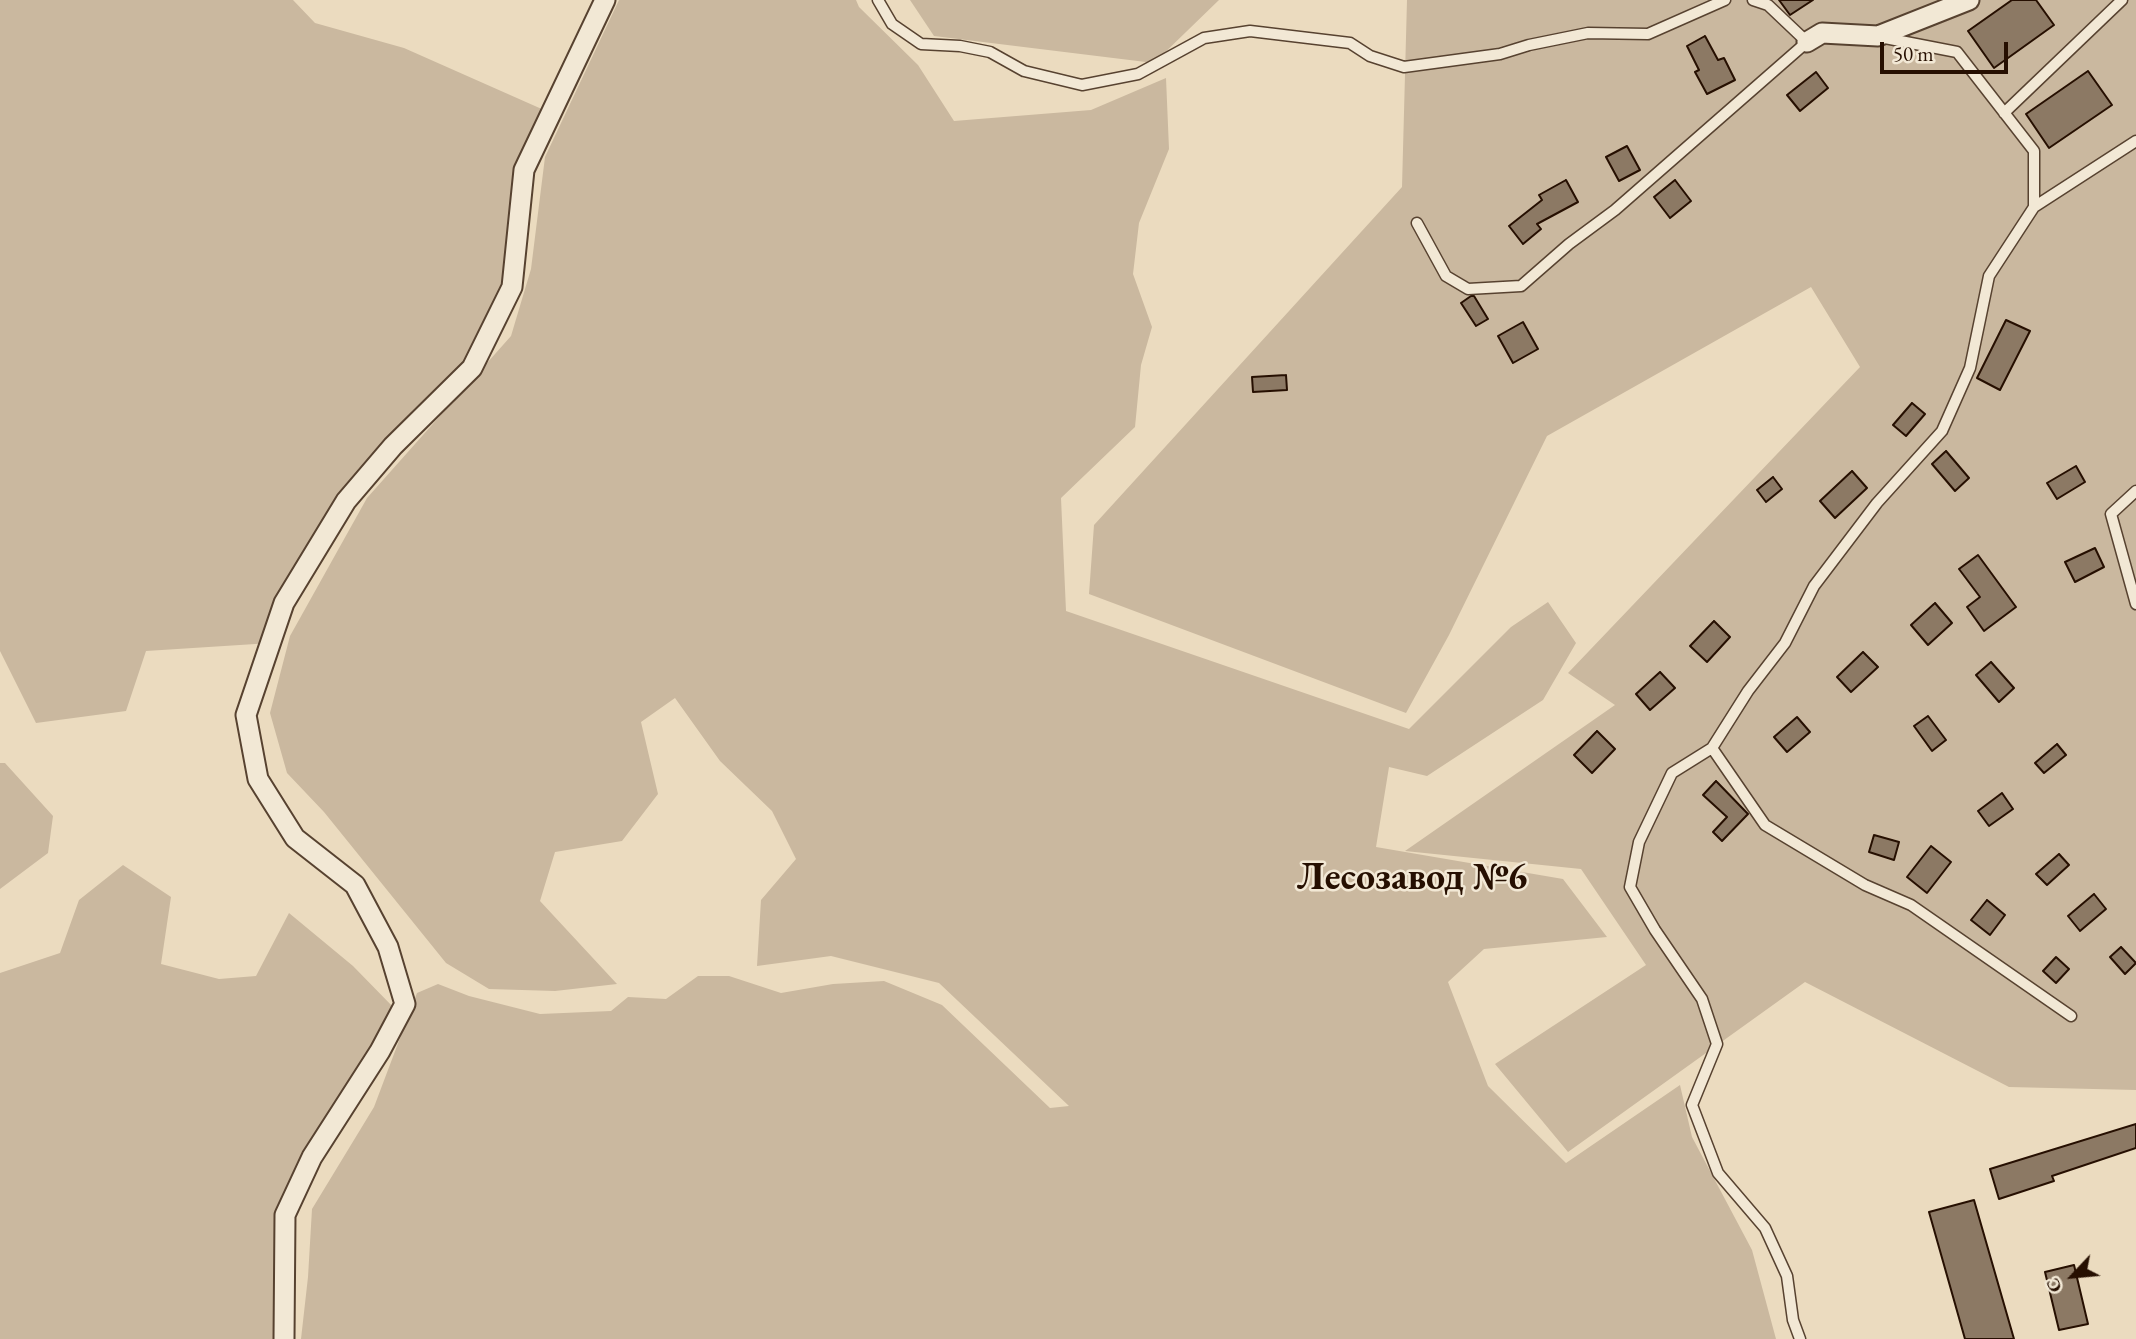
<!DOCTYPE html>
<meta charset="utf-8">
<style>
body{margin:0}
#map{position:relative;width:2136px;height:1339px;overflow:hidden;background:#ebdbbf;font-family:"EB Garamond",serif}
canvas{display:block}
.north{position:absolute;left:2038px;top:1241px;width:70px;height:70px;-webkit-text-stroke:5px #f2e8d5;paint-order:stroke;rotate:244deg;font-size:19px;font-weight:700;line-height:28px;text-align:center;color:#260f01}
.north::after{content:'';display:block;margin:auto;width:24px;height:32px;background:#260f01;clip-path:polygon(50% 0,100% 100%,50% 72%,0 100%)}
.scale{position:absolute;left:1880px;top:42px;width:128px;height:32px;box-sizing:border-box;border:4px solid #260f01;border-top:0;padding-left:9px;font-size:21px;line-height:24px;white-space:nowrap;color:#260f01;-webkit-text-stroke:5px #f2e8d5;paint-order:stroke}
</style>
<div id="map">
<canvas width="2136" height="1339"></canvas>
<div class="north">С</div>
<div class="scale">50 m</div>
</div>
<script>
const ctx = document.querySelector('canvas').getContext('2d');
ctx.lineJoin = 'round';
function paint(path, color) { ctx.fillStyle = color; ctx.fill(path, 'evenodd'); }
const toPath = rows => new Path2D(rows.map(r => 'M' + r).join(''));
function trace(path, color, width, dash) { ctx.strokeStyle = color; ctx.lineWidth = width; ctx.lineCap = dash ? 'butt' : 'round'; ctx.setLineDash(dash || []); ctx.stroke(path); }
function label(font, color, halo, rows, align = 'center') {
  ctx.font = font + ' "EB Garamond",serif'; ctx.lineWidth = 5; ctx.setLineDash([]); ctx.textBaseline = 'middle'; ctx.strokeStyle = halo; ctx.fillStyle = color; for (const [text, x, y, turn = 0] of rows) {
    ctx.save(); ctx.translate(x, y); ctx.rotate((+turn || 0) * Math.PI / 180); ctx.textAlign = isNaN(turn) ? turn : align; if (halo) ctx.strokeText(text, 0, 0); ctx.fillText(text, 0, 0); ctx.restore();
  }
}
paint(toPath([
 [0,0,293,0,315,23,404,48,553,114,510,196,519,259,478,353,362,485,271,643,146,651,126,711,36,723,0,651],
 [619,0,856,0,859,7,918,65,954,121,1091,110,1166,78,1169,149,1139,223,1133,274,1152,327,1141,365,1135,427,1061,498,1066,611,1409,729,1511,627,1548,602,1576,643,1543,700,1427,776,1389,767,1376,847,1563,879,1607,937,1484,949,1448,982,1488,1086,1566,1163,1680,1085,1692,1137,1752,1250,1776,1339,301,1339,308,1277,312,1209,374,1107,417,993,438,984,469,996,540,1014,611,1011,628,997,666,999,698,976,729,976,781,993,833,984,884,981,942,1005,1050,1108,1069,1106,939,983,831,956,757,966,761,900,796,859,772,811,720,761,675,698,641,722,658,794,622,841,555,852,540,901,617,984,555,991,489,989,446,963,324,812,287,773,270,713,290,636,367,498,511,336,531,269,545,157],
 [910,0,1219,0,1154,63,934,36],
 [1407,0,2136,0,2136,1090,2009,1087,1805,982,1568,1152,1495,1064,1646,965,1581,869,1405,851,1615,705,1568,673,1860,367,1811,287,1547,436,1449,635,1406,713,1089,594,1094,525,1402,187],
 [0,763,5,763,53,816,48,853,0,889],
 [123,865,171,897,161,964,219,979,256,976,289,913,353,966,395,1009,366,1092,298,1198,285,1339,0,1339,0,973,60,953,79,900]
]), '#cab89f');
const building = toPath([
 [1779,0,1813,0,1790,15,1779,0],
 [2012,0,2036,0,2054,25,1994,68,1968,31,2012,0],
 [1705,36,1718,60,1724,58,1735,80,1707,94,1695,72,1699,70,1687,46,1705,36],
 [2088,71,2112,105,2049,148,2026,114,2088,71],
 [1816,72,1828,88,1800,111,1787,95,1816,72],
 [1627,146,1640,170,1619,181,1606,157,1627,146],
 [1566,180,1578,202,1537,224,1541,229,1523,244,1509,226,1542,200,1539,195,1566,180],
 [1675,180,1691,201,1670,218,1654,197,1675,180],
 [1471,296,1474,296,1488,319,1476,326,1461,303,1471,296],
 [2006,320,2030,331,2000,390,1977,378,2006,320],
 [1523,322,1538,349,1513,363,1498,336,1523,322],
 [1286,375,1287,390,1253,392,1252,377,1286,375],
 [1912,403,1925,414,1906,436,1893,425,1912,403],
 [1946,451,1969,478,1955,491,1932,464,1946,451],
 [2076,466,2085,482,2057,499,2047,483,2076,466],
 [1852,471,1867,488,1835,518,1820,501,1852,471],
 [1773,477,1782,489,1766,502,1757,490,1773,477],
 [2095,548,2104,567,2075,582,2065,562,2095,548],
 [1978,555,2016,607,1984,631,1967,607,1980,597,1959,569,1978,555],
 [1935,603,1952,623,1928,645,1911,625,1935,603],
 [1714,621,1730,637,1707,662,1690,646,1714,621],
 [1863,652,1878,667,1851,692,1837,677,1863,652],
 [1991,662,2014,688,1999,702,1976,675,1991,662],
 [1660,672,1675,688,1650,710,1636,694,1660,672],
 [1928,716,1946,740,1932,751,1914,726,1928,716],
 [1797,717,1810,732,1787,752,1774,737,1797,717],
 [1597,731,1615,749,1592,773,1574,755,1597,731],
 [2057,744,2066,755,2044,773,2035,763,2057,744],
 [1716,781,1748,814,1722,841,1713,832,1727,817,1703,795,1716,781],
 [2002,793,2013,809,1989,826,1978,811,2002,793],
 [1874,835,1899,842,1894,860,1869,852,1874,835],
 [1931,846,1951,862,1927,893,1907,877,1931,846],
 [2059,854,2069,865,2047,885,2036,874,2059,854],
 [2094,894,2106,909,2080,931,2068,916,2094,894],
 [1987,900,2005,915,1990,935,1971,920,1987,900],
 [2121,947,2136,963,2125,974,2110,957,2121,947],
 [2056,957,2069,969,2056,983,2043,971,2056,957],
 [2136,1124,2136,1148,2052,1176,2054,1181,1999,1199,1990,1169,2136,1124],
 [1974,1200,2014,1339,1965,1339,1929,1212,1974,1200],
 [2074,1265,2088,1324,2059,1330,2045,1272,2074,1265]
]);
paint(building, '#8c7964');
trace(building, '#260f01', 2);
const service = toPath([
 [878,0,892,24,921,44,960,46,990,52,1024,71,1082,85,1138,74,1204,38,1250,31,1350,43,1370,56,1404,67,1500,54,1529,45,1588,33,1648,34,1725,0],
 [1885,38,1957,52,2034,151,2034,207],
 [2004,113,2122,0],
 [1417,223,1446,276,1468,289,1521,286,1569,244,1615,210,1807,42,1768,5,1753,0],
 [2136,491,2111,514,2136,604],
 [1712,748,1765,825,1865,885,1911,905,2071,1016],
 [1800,1339,1793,1320,1787,1276,1765,1228,1718,1173,1692,1105,1717,1044,1702,999,1655,930,1630,887,1639,842,1672,773,1712,748,1748,691,1785,643,1814,586,1877,503,1942,431,1970,368,1989,276,2034,207,2136,141]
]);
const minor = toPath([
 [1807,42,1822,33,1878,36,1969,0],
 [284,1339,285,1215,312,1157,380,1051,405,1004,388,947,355,885,295,838,258,779,246,715,284,603,346,501,393,446,472,368,512,287,524,170,605,0]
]);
trace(service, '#574230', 13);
trace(minor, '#574230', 23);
trace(service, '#f2e8d5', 10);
trace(minor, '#f2e8d5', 19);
label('bold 38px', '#260f01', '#f2e8d5', [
 ["Лесозавод №6",1412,879]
]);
</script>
